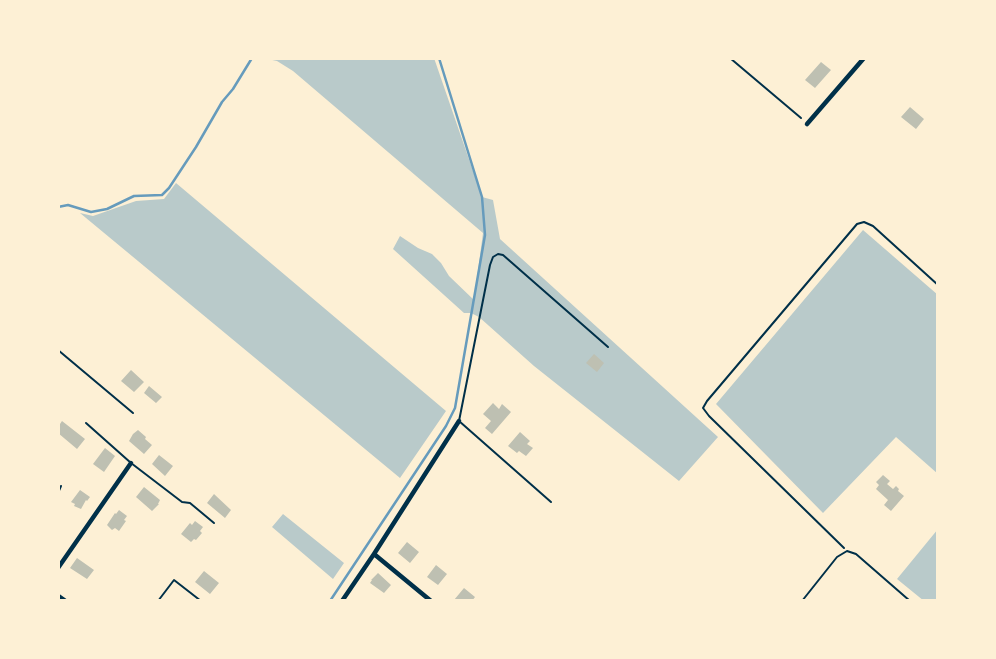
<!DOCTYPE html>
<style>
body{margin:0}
#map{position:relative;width:996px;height:659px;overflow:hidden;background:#fdf0d5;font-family:Overpass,sans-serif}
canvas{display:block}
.frame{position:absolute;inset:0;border:60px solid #fdf0d5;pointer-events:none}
</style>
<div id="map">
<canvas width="996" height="659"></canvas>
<div class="frame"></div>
</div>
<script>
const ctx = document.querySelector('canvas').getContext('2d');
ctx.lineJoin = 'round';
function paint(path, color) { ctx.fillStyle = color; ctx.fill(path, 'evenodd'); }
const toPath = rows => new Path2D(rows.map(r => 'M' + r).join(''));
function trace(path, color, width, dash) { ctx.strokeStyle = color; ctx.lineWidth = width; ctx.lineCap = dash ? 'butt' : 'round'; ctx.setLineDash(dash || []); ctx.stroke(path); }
paint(toPath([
 [263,58,434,58,482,197,493,200,500,239,718,437,679,481,534,366,479,317,471,313,464,313,393,249,400,236,418,248,432,254,441,263,449,276,474,300,483,233,293,71,277,61],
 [176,183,446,411,400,478,80,213,93,216,136,201,164,199],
 [863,230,938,295,938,474,896,437,823,513,716,404],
 [283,514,344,563,333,579,272,527],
 [938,529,938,601,924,601,897,579]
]), '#b9caca');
trace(toPath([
 [58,207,68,205,91,212,107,209,134,196,162,195,169,188,196,147,222,102,233,89,252,58],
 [330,601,446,426,455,408,485,235,482,197,439,58]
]), '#669bbc', 2.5);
paint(toPath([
 [821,62,831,70,815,88,805,80],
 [910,107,924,119,916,129,901,117],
 [594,354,604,363,597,372,586,363],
 [131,370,144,382,134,392,121,381],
 [149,386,162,397,156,403,144,393],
 [493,403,499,409,502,404,511,412,492,434,485,428,491,421,483,414],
 [62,421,85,439,77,449,58,433,58,427],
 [138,430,146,437,145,439,152,445,144,454,129,441,133,434],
 [520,432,530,441,527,444,533,448,526,456,519,451,517,453,508,446],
 [105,448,115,456,104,472,93,464],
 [159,455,173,466,165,476,152,464],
 [883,475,890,481,887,484,893,489,896,486,899,489,898,491,904,496,891,511,884,505,888,500,876,489,879,485,876,482],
 [144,487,160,500,158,504,159,504,152,511,136,497],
 [80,490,90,497,87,501,86,500,81,509,74,506,75,504,71,502],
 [214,494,231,510,225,518,207,503],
 [119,510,127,516,124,520,126,521,119,531,115,528,112,530,107,525,115,513,116,514],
 [195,521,203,527,200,531,202,533,196,540,194,539,191,542,181,534,190,523,192,525],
 [407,542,419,552,410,563,398,553],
 [77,558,94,570,87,579,70,568],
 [436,565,447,574,438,585,427,577],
 [204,571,219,583,210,594,195,582],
 [378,573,391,585,384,593,370,583,372,580,371,580],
 [464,588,475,597,472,601,457,601,454,600]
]), '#bec0b2');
trace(toPath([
 [730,58,801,118],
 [844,548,709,416,703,408,707,401,857,224,864,222,873,226,938,285]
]), '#003049', 2);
trace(toPath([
 [58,350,133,413],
 [86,423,131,463,182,502,190,503,214,523],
 [58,493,61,486],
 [551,502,459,421,490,265,493,257,498,254,503,255,608,347],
 [158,601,174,580,201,601],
 [802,601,837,557,847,551,856,554,910,601]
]), '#003049', 2);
trace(toPath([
 [807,124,864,58],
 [374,554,459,421],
 [58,568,131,463],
 [342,601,374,554,431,601]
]), '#003049', 4.5);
trace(toPath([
 [58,596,65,601]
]), '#003049', 5);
</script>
